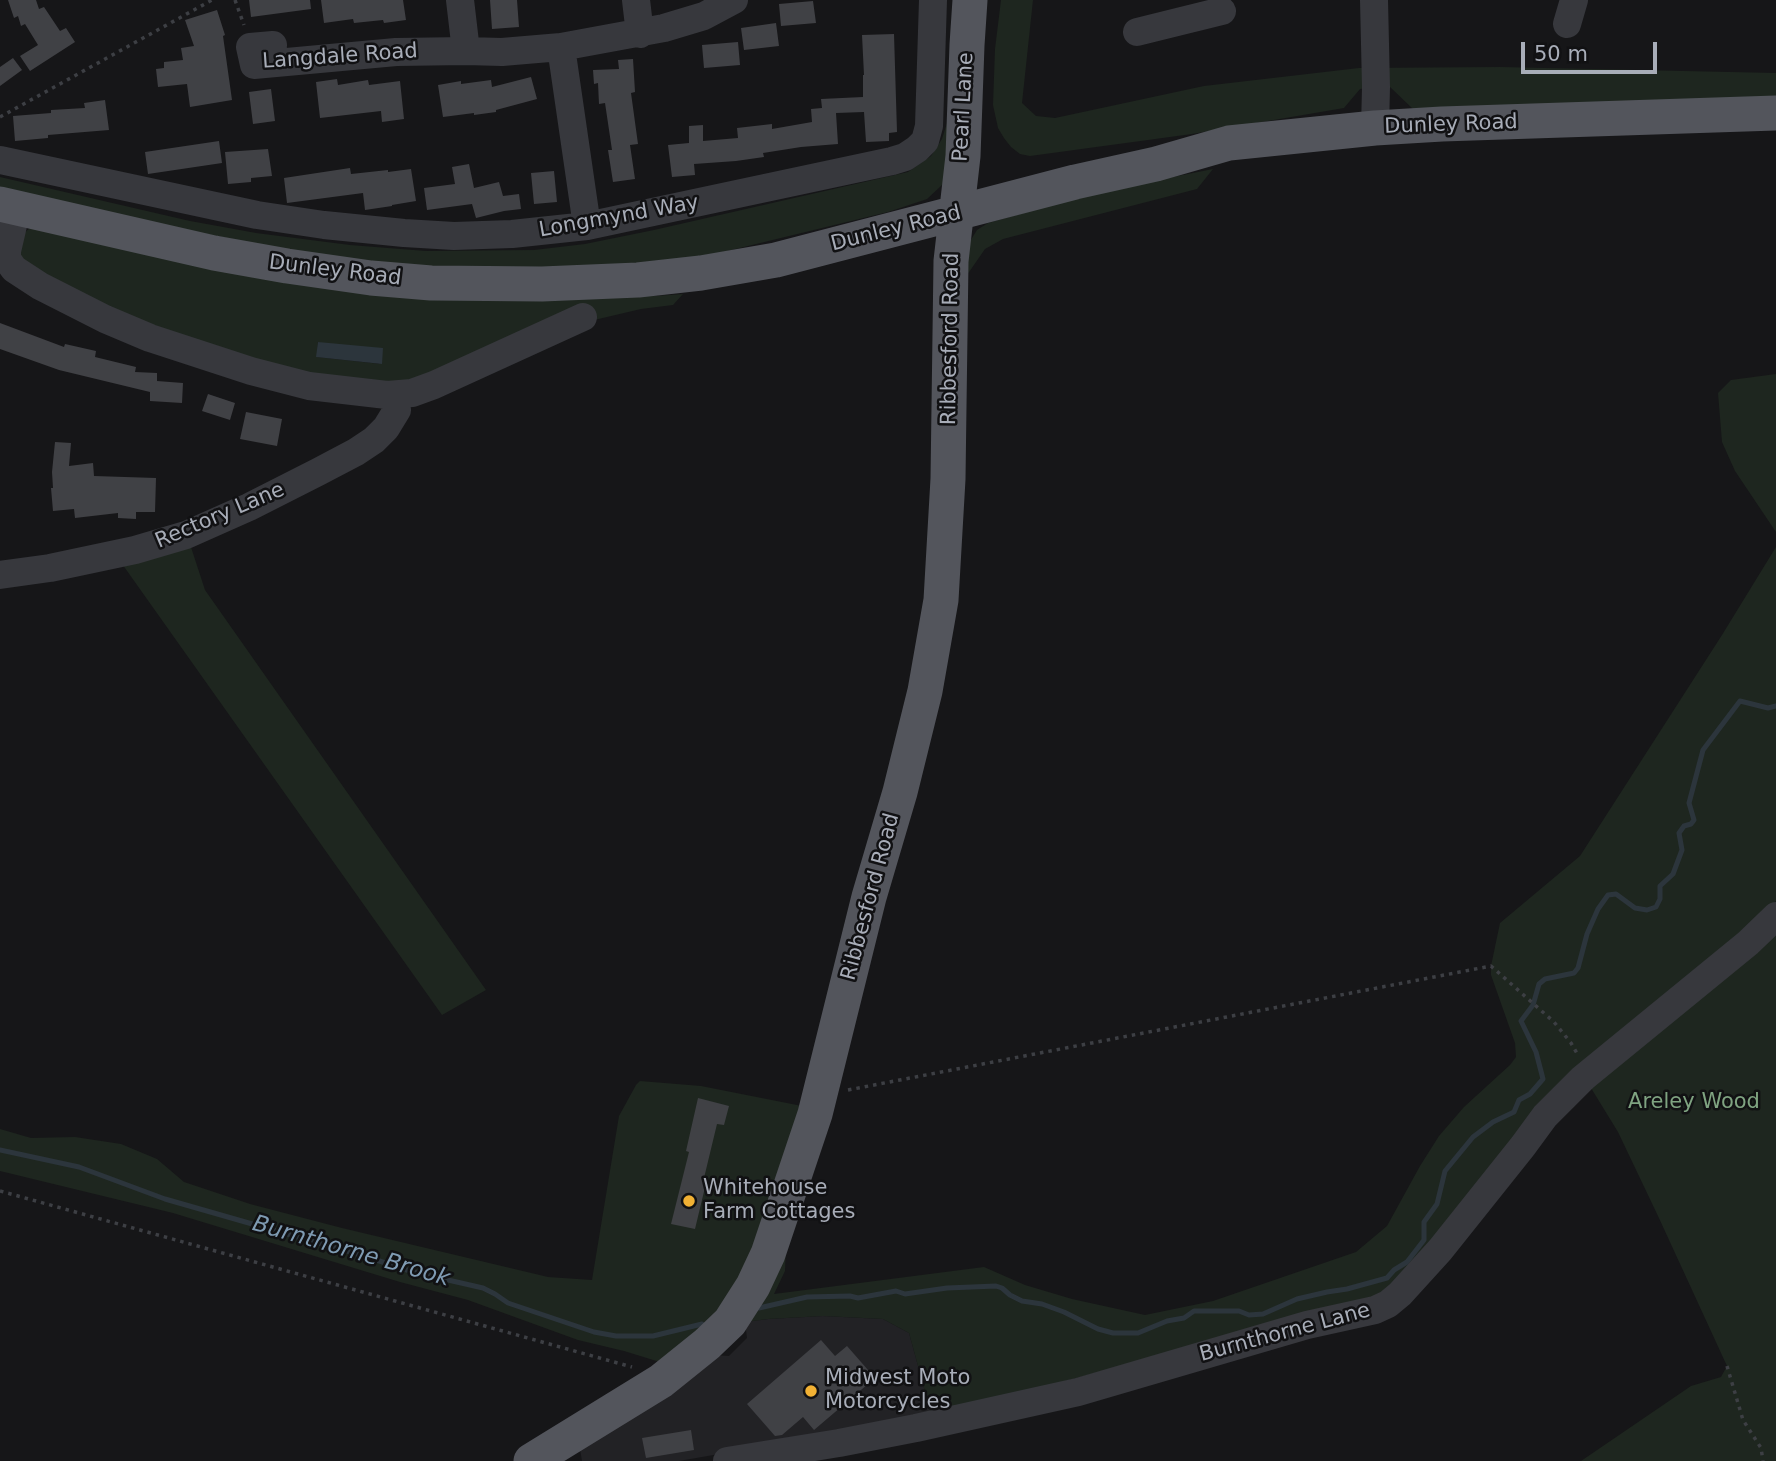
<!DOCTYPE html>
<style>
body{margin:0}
#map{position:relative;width:1776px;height:1461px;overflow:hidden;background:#161618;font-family:"DejaVu Sans",sans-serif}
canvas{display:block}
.scale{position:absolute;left:1521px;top:42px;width:136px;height:32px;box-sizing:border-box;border:4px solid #a8adb8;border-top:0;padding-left:9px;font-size:21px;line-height:24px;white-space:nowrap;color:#a8adb8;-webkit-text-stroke:5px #111113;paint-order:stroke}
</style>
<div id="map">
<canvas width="1776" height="1461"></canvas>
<div class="scale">50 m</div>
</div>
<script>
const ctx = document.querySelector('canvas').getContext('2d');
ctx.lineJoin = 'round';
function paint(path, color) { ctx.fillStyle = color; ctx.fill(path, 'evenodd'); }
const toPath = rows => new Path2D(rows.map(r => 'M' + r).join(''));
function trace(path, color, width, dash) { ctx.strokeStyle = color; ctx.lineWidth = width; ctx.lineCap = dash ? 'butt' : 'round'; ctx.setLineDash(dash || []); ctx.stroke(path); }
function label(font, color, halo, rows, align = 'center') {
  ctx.font = font + ' "DejaVu Sans",sans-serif'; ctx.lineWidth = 5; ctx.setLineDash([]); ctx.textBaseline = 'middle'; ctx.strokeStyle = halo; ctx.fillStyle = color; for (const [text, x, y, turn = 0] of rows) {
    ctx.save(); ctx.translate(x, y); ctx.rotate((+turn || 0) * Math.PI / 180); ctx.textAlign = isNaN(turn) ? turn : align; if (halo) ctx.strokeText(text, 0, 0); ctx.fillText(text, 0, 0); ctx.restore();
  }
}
paint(toPath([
 [823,1316,883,1319,909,1333,932,1417,679,1461,582,1461,580,1449,712,1355,729,1356,747,1338,745,1322,768,1319]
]), '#222225');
paint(toPath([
 [1001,0,1033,0,1022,103,1036,116,1055,118,1204,86,1359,68,1500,67,1776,73,1776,100,1413,109,1390,87,1376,87,1360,89,1344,108,1192,134,1030,156,1020,154,1011,147,1004,138,998,128,993,105,995,49],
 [947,123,948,175,942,185,927,199,888,212,719,253,608,270,365,265,0,194,0,177,190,221,256,233,350,245,426,251,534,250,585,244,654,230,908,172,931,156,942,139],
 [1213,169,1197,189,1003,239,985,249,967,275,964,251,977,230,988,223,1097,192],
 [30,228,513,296,656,296,683,294,673,305,641,309,590,321,406,383,334,380,217,350,84,299,23,261,18,251,23,234],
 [318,342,381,364,317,357],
 [1776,374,1776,532,1735,471,1722,442,1718,393,1731,380],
 [189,541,205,590,486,990,442,1015,120,561],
 [1776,547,1776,901,1388,1294,932,1417,909,1333,883,1319,823,1316,768,1319,745,1322,786,1245,785,1271,774,1294,984,1267,1025,1285,1072,1299,1145,1315,1213,1301,1356,1252,1387,1226,1420,1166,1439,1136,1464,1107,1510,1065,1516,1057,1515,1043,1491,975,1491,966,1500,923,1580,856,1722,635],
 [1776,929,1776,1461,1581,1461,1691,1386,1721,1377,1727,1366,1658,1216,1618,1132,1591,1088],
 [640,1081,701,1086,802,1106,767,1217,734,1294,663,1363,624,1351,578,1340,468,1300,400,1282,173,1213,0,1171,0,1129,31,1138,75,1137,121,1144,157,1159,184,1182,250,1204,342,1228,548,1277,592,1280,619,1116,636,1085]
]), '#1e261f');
paint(toPath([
 [318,342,383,348,382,364,316,357]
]), '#2c353c');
trace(toPath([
 [0,1150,79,1167,165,1199,364,1256,413,1272,483,1288,495,1294,508,1303,594,1332,616,1336,653,1336,702,1324],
 [759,1308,807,1297,850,1296,858,1298,896,1291,905,1294,947,1288,996,1286,1002,1288,1010,1295,1022,1301,1042,1304,1064,1312,1098,1329,1113,1333,1138,1333,1167,1321,1184,1318,1194,1311,1239,1311,1249,1315,1263,1314,1297,1299,1327,1292,1347,1289,1387,1278,1394,1270,1407,1262,1424,1240,1424,1222,1437,1204,1445,1171,1473,1137,1493,1122,1514,1112,1519,1100,1530,1094,1543,1079,1536,1052,1521,1021,1533,1005,1539,984,1545,979,1574,973,1578,968,1587,934,1598,909,1608,895,1616,894,1635,908,1647,910,1656,907,1660,899,1660,886,1673,874,1682,850,1679,833,1684,826,1691,824,1694,820,1689,803,1703,750,1740,701,1768,708,1776,706]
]), '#2c353c', 5);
paint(toPath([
 [8,0,36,0,39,9,44,7,60,31,66,28,75,42,30,71,20,56,38,45,25,24,21,26,18,16,14,18],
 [249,0,310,0,311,9,251,17],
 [321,0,403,0,406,20,384,23,383,20,354,23,353,19,324,23],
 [490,0,517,0,519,27,492,29],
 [813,1,816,23,781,26,779,4],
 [217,10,225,35,223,36,232,100,190,107,187,84,158,87,156,69,164,68,164,62,183,60,181,48,194,46,185,20],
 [776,23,779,46,744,50,741,28],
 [894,34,897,132,889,133,889,141,866,142,864,112,836,113,838,144,801,147,763,153,764,157,736,161,694,164,695,175,672,177,668,145,689,143,689,126,703,125,703,141,738,138,737,128,772,124,772,129,812,122,811,109,822,108,821,99,863,97,863,75,864,75,862,35],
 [738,42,740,65,704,68,702,45],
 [13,58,22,70,0,86,0,67],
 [633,59,635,92,631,93,638,144,630,145,635,179,613,182,608,150,612,150,605,103,599,104,598,83,594,84,593,70,619,69,618,60],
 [531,77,537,99,496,110,496,112,474,115,474,113,443,117,438,85,461,81,461,84,491,80,492,87],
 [337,79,338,85,368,80,369,85,400,81,404,119,382,122,381,111,320,118,316,82],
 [271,89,275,121,253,124,249,92],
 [105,100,109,130,48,135,48,138,15,141,13,116,51,113,51,110,85,108,84,103],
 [219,141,222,163,148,174,145,152],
 [268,149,272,176,251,178,251,182,228,184,225,152],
 [469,164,474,188,499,182,503,196,519,194,521,209,504,211,476,218,472,204,427,210,424,188,455,184,452,167],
 [350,168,351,174,388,170,388,172,411,169,416,201,392,205,392,206,365,210,363,193,287,203,284,178],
 [554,171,557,202,534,204,531,173],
 [0,323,64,347,65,344,96,351,95,357,136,367,135,372,157,373,157,381,183,383,182,403,150,401,150,392,59,370,0,349],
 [208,394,235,403,230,420,202,411],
 [246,412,282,419,277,446,240,439],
 [55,442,71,443,69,466,93,463,94,476,156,478,155,512,136,512,136,519,118,518,118,513,75,518,74,509,53,511,51,488,53,488,52,472],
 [698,1098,729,1106,724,1125,717,1124,704,1178,707,1179,695,1229,671,1224,689,1152,686,1151],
 [821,1340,835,1356,847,1346,875,1378,814,1430,803,1417,782,1435,775,1436,747,1404],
 [691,1430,694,1450,646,1458,642,1438]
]), '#404145');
trace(toPath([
 [235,0,244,25],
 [0,117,212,0],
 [848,1090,1491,966,1554,1022,1571,1043,1578,1055],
 [0,1191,632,1367],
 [1727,1366,1743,1420,1761,1448,1763,1461]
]), '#3d3f44', 3.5, [3.5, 5]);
trace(toPath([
 [460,0,466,51],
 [636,0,640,34],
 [1374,0,1376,87,1375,128],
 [1567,24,1574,0],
 [1137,32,1222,11],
 [273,45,250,47,254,65,396,52,466,51,502,52,561,47,664,28,704,16,734,0],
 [561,47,587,226],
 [0,160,257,215,324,225,404,233,454,236,512,234,587,226,892,161,905,157,917,149,925,141,929,126,933,0],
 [17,208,7,251,7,259,14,269,40,286,105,319,150,338,251,371,309,386,387,395,412,393,434,385,583,317],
 [0,575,50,568,135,550,186,535,249,507,318,472,356,452,374,440,386,428,397,410,394,399,387,395],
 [727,1461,839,1443,916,1428,1078,1392,1307,1325,1375,1310,1388,1304,1400,1294,1440,1250,1523,1146,1545,1116,1583,1078,1748,943,1776,916]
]), '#37383d', 28);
trace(toPath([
 [0,204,214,253,287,266,371,278,431,283,542,284,638,280,701,273,776,260,1075,182,1156,164,1229,143,1375,128,1442,124,1776,113],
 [531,1461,661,1381,707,1344,730,1322,753,1286,768,1254,815,1114,869,897,900,792,925,691,941,600,948,479,951,261,963,156,967,45,970,0]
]), '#53555c', 35);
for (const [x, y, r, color] of [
 [689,1201,7,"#f2b134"],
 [811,1391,7,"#f2b134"]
]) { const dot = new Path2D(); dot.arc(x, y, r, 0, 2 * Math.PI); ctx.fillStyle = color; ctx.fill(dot); trace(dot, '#111113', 2.5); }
label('21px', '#a8adb8', '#111113', [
 ["Langdale Road",340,57,-4],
 ["Pearl Lane",964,107,-87],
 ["Dunley Road",1451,125,-2],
 ["Longmynd Way",619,217,-10],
 ["Dunley Road",896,229,-14],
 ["Dunley Road",335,271,7],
 ["Ribbesford Road",951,339,-89],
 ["Rectory Lane",220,516,-23],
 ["Ribbesford Road",871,897,-75],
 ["Burnthorne Lane",1285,1333,-15]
]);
label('21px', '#7fa381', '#111113', [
 ["Areley Wood",1694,1103]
]);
label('21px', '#a8adb8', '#111113', [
 ["Whitehouse",703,1189],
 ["Farm Cottages",703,1213],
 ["Midwest Moto",825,1379],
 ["Motorcycles",825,1403]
], 'left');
label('italic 23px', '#7f9bb3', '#111113', [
 ["Burnthorne Brook",351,1252,16]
]);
</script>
